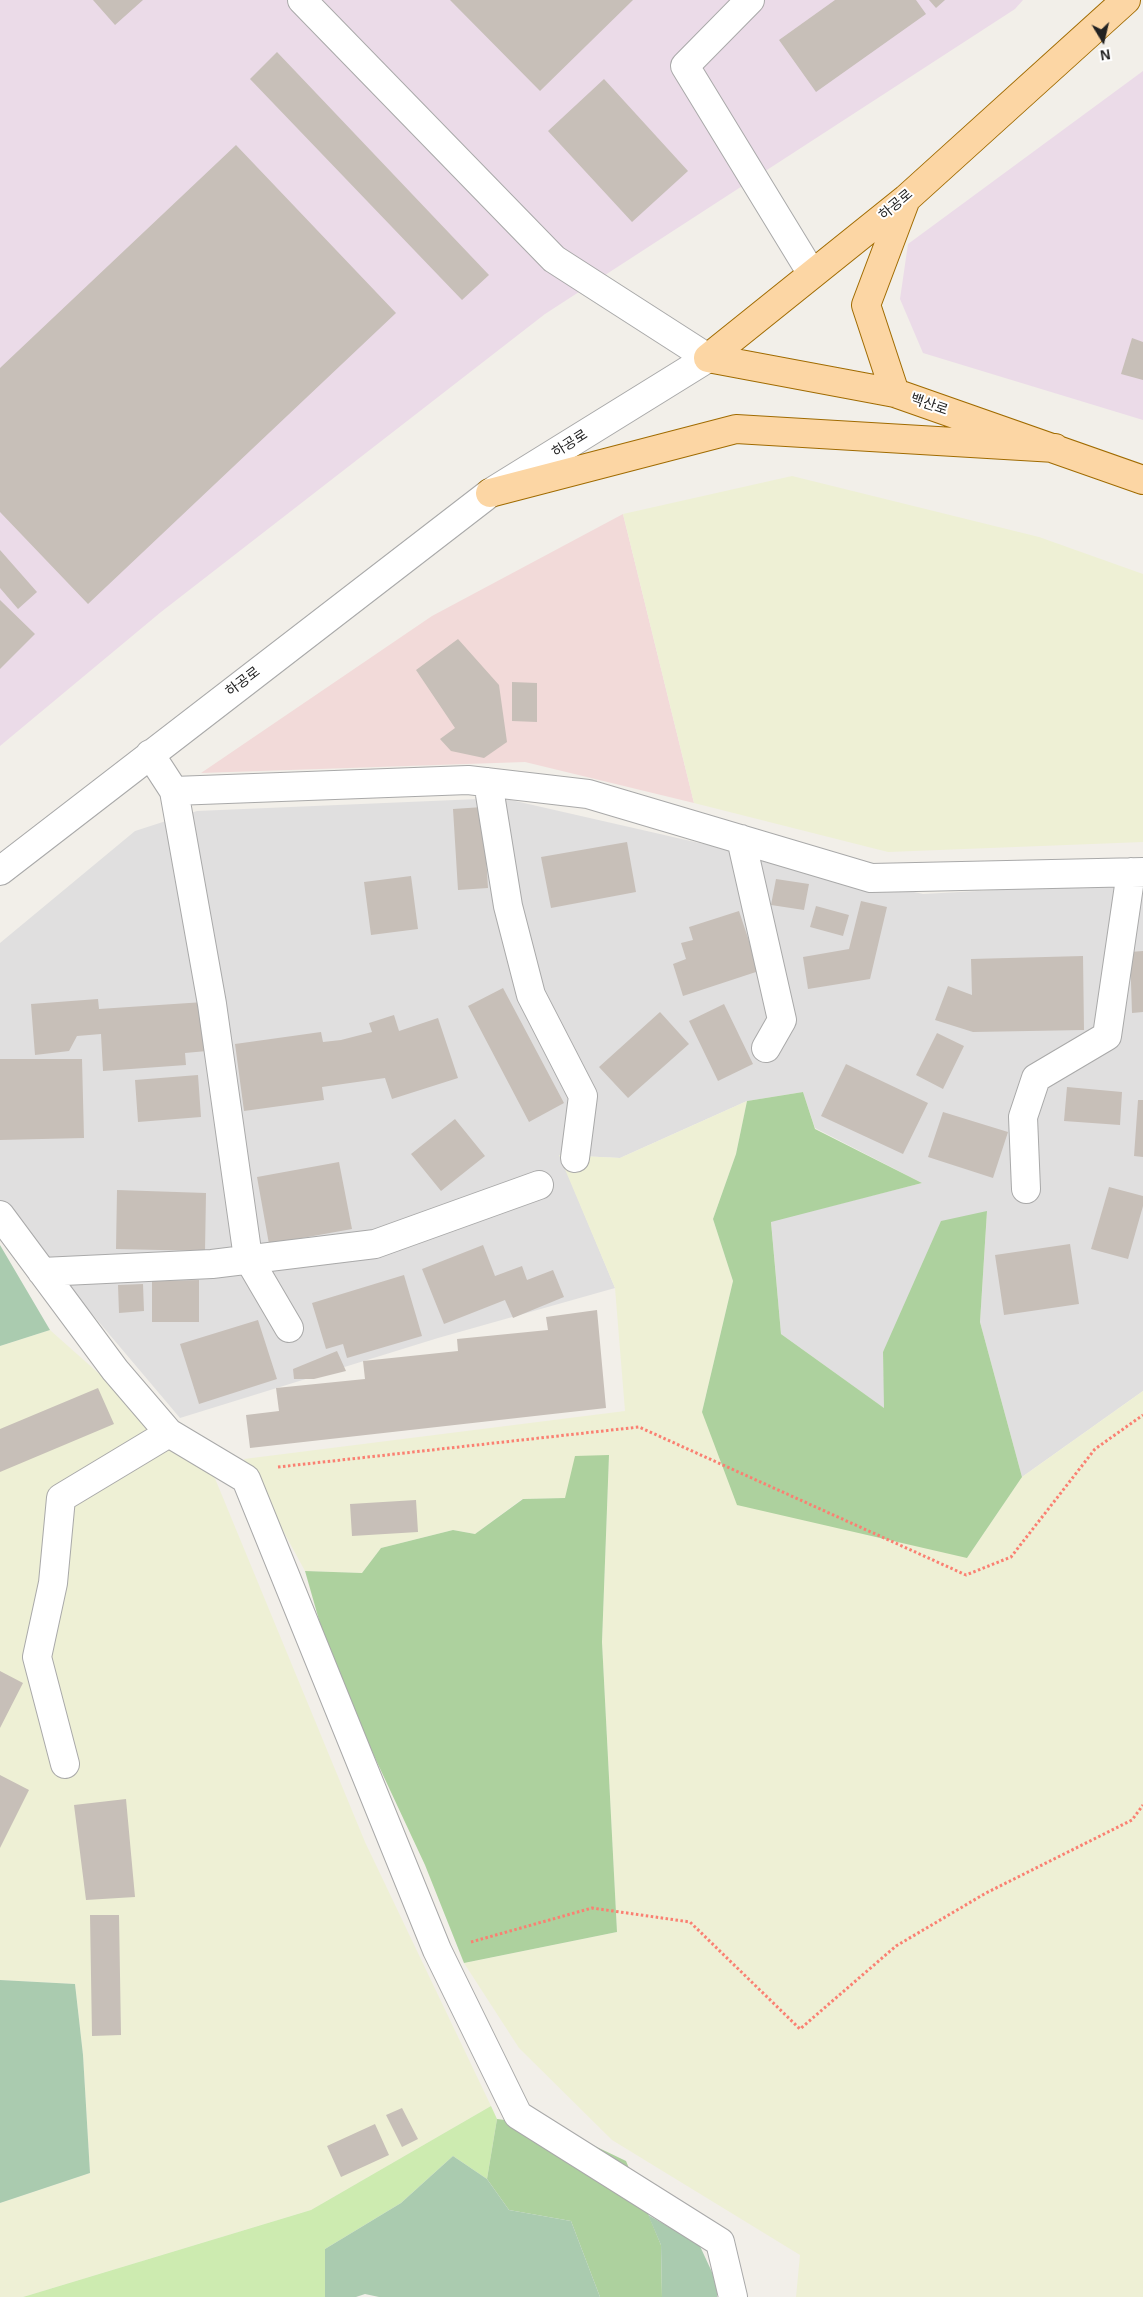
<!DOCTYPE html>
<meta charset="utf-8">
<style>
body{margin:0}
#map{position:relative;width:1143px;height:2297px;overflow:hidden;background:#f2efe9;font-family:Helvetica,sans-serif}
canvas{display:block}
.north{position:absolute;left:1078px;top:15px;width:50px;height:50px;-webkit-text-stroke:4px #fff;paint-order:stroke;rotate:171deg;font-size:14px;font-weight:700;line-height:20px;text-align:center;color:#222}
.north::after{content:'';display:block;margin:auto;width:18px;height:22px;background:#222;clip-path:polygon(50% 0,100% 100%,50% 72%,0 100%)}
</style>
<div id="map">
<canvas width="1143" height="2297"></canvas>
<div class="north">N</div>
</div>
<script>
const ctx = document.querySelector('canvas').getContext('2d');
ctx.lineJoin = 'round';
function paint(path, color) { ctx.fillStyle = color; ctx.fill(path, 'evenodd'); }
const toPath = rows => new Path2D(rows.map(r => 'M' + r).join(''));
function trace(path, color, width, dash) { ctx.strokeStyle = color; ctx.lineWidth = width; ctx.lineCap = dash ? 'butt' : 'round'; ctx.setLineDash(dash || []); ctx.stroke(path); }
function label(font, color, halo, rows, align = 'center') {
  ctx.font = font + ' Helvetica,"Noto Sans KR",sans-serif'; ctx.lineWidth = 4; ctx.setLineDash([]); ctx.textBaseline = 'middle'; ctx.strokeStyle = halo; ctx.fillStyle = color; for (const [text, x, y, turn = 0] of rows) {
    ctx.save(); ctx.translate(x, y); ctx.rotate((+turn || 0) * Math.PI / 180); ctx.textAlign = isNaN(turn) ? turn : align; if (halo) ctx.strokeText(text, 0, 0); ctx.fillText(text, 0, 0); ctx.restore();
  }
}
paint(toPath([
 [502,798,923,894,1143,882,1143,1391,1022,1477,980,1322,987,1212,883,1352,885,1409,781,1334,771,1221,922,1183,815,1128,803,1092,747,1101,620,1158,560,1155,615,1288,438,1338,180,1418,0,1205,0,943,135,831,197,811]
]), '#e0dfdf');
paint(toPath([
 [623,514,694,803,525,762,201,773,432,616]
]), '#f2dad9');
paint(toPath([
 [0,0,1023,0,1015,9,545,314,161,612,0,746],
 [1143,71,1143,420,923,353,900,299,908,244]
]), '#ebdbe8');
paint(toPath([
 [792,476,1039,537,1143,574,1143,842,888,852,694,803,623,514],
 [747,1101,736,1154,713,1219,733,1281,702,1412,967,1558,1022,1477,1143,1391,1143,2297,796,2297,800,2255,612,2140,519,2048,464,1963,617,1932,602,1642,609,1455,565,1498,522,1499,475,1534,453,1530,381,1548,362,1573,305,1571,244,1459,625,1411,615,1288,559,1155,620,1158],
 [50,1330,214,1476,365,1842,491,2106,311,2210,23,2297,0,2297,0,2203,90,2173,83,2055,75,1984,0,1980,0,1346]
]), '#eef0d5');
paint(toPath([
 [491,2106,497,2119,487,2179,453,2156,401,2203,325,2249,325,2297,23,2297,311,2210]
]), '#cdebb0');
paint(toPath([
 [803,1092,815,1129,922,1183,771,1222,781,1334,884,1408,883,1352,941,1221,987,1211,980,1322,1022,1477,967,1558,737,1505,702,1412,733,1281,713,1219,736,1154,747,1101],
 [609,1455,602,1642,617,1932,464,1963,425,1865,369,1745,321,1627,305,1571,362,1573,381,1548,453,1530,475,1534,523,1499,565,1498,575,1456],
 [497,2119,553,2126,626,2161,661,2245,662,2297,600,2297,571,2221,509,2210,487,2179]
]), '#add19e');
paint(toPath([
 [0,1245,50,1330,0,1346],
 [0,1980,75,1984,83,2055,90,2173,0,2203],
 [453,2156,487,2179,509,2210,571,2221,600,2297,379,2297,365,2294,356,2297,325,2297,325,2249,401,2203],
 [648,2215,699,2244,717,2283,717,2297,662,2297,661,2245]
]), '#aacbaf');
paint(toPath([
 [93,0,143,0,115,25],
 [450,0,633,0,540,91],
 [835,0,916,0,926,14,816,92,779,40],
 [929,0,945,0,936,8],
 [277,52,489,275,462,300,250,79],
 [604,79,688,171,632,222,548,131],
 [236,145,396,313,88,604,0,512,0,368],
 [1132,338,1143,342,1143,380,1121,374],
 [0,550,37,592,18,609,0,588],
 [0,600,35,634,0,669],
 [458,639,499,685,507,742,484,758,451,751,440,739,455,728,416,670],
 [512,682,537,683,537,722,512,721],
 [483,807,488,888,458,890,453,809],
 [627,842,636,892,551,908,541,857],
 [411,876,418,929,371,935,364,882],
 [776,879,809,884,804,910,771,905],
 [861,901,887,907,870,979,808,989,803,957,849,949],
 [816,906,849,915,843,936,810,927],
 [739,911,759,971,683,996,673,964,686,959,681,943,693,940,689,927],
 [1143,951,1143,1012,1132,1013,1130,952],
 [1083,956,1084,1030,973,1032,935,1020,948,986,972,995,971,959],
 [503,988,564,1103,529,1122,468,1006],
 [98,999,99,1009,204,1002,207,1051,185,1053,186,1065,103,1071,101,1034,77,1036,69,1051,35,1055,31,1004],
 [724,1004,753,1064,718,1081,689,1021],
 [660,1012,689,1044,628,1098,599,1067],
 [394,1015,399,1031,438,1018,458,1078,392,1099,385,1078,322,1087,324,1100,244,1111,235,1044,321,1032,323,1042,341,1040,372,1032,369,1023],
 [937,1033,964,1046,943,1089,916,1075],
 [0,1059,82,1059,84,1138,0,1140],
 [846,1064,928,1103,903,1154,821,1116],
 [198,1075,201,1117,138,1122,135,1080],
 [1067,1087,1122,1092,1120,1125,1064,1121],
 [1138,1100,1143,1100,1143,1157,1134,1156],
 [943,1112,1008,1132,993,1178,928,1157],
 [455,1119,485,1156,441,1191,411,1154],
 [339,1162,352,1229,269,1244,257,1177],
 [1109,1187,1143,1196,1143,1206,1128,1259,1091,1249],
 [117,1190,206,1193,205,1251,116,1249],
 [1070,1244,1079,1304,1004,1315,995,1255],
 [483,1245,495,1276,522,1266,527,1280,553,1270,564,1297,513,1318,505,1300,444,1324,422,1269],
 [404,1275,422,1336,347,1358,343,1344,326,1349,312,1303],
 [199,1280,199,1322,152,1322,152,1281],
 [143,1284,144,1311,119,1313,118,1285],
 [597,1310,606,1408,250,1448,246,1415,279,1411,276,1388,365,1379,363,1361,458,1351,457,1339,548,1330,546,1317],
 [258,1320,277,1379,199,1404,180,1344],
 [337,1351,346,1371,314,1379,294,1379,293,1369],
 [98,1388,114,1424,0,1472,0,1429],
 [416,1500,418,1532,352,1536,350,1504],
 [0,1671,23,1683,0,1728],
 [0,1775,29,1790,0,1848],
 [126,1799,135,1897,86,1900,74,1805],
 [90,1915,119,1915,121,2035,92,2036],
 [402,2108,418,2139,402,2147,386,2115],
 [375,2124,389,2155,341,2177,327,2146]
]), '#c7bfb8');
const minor = toPath([
 [750,0,685,66,812,274],
 [150,754,174,791,468,780,588,794,871,878,1143,872],
 [488,782,508,906,531,995,583,1096,575,1158],
 [174,791,212,1004,248,1258,289,1328],
 [741,839,782,1020,766,1048],
 [0,871,490,493,708,358,554,259,302,0],
 [1026,1189,1023,1117,1036,1078,1107,1036,1131,872],
 [0,1215,115,1370,169,1433,246,1479,437,1950,518,2115,720,2242,733,2297],
 [42,1272,212,1264,375,1244,539,1185],
 [65,1764,37,1657,53,1583,61,1498,169,1433]
]);
const major = toPath([
 [708,358,906,199,1126,0],
 [708,358,895,393,1143,480],
 [895,393,866,305,906,199],
 [490,493,736,429,1055,448]
]);
trace(minor, '#a9a9a9', 30);
trace(major, '#a06b00', 30);
trace(toPath([
 [278,1467,639,1427,966,1575,1011,1557,1095,1449,1143,1415],
 [471,1942,592,1908,690,1922,800,2029,896,1946,986,1893,1132,1820,1143,1805]
]), '#fa8072', 3, [2.5, 2.5]);
trace(minor, '#fff', 28);
trace(major, '#fcd6a4', 28);
label('14px', '#222', '#fff', [
 ["하공로",896,205,-40],
 ["백산로",929,405,19],
 ["하공로",570,444,-32],
 ["하공로",243,682,-37]
]);
</script>
